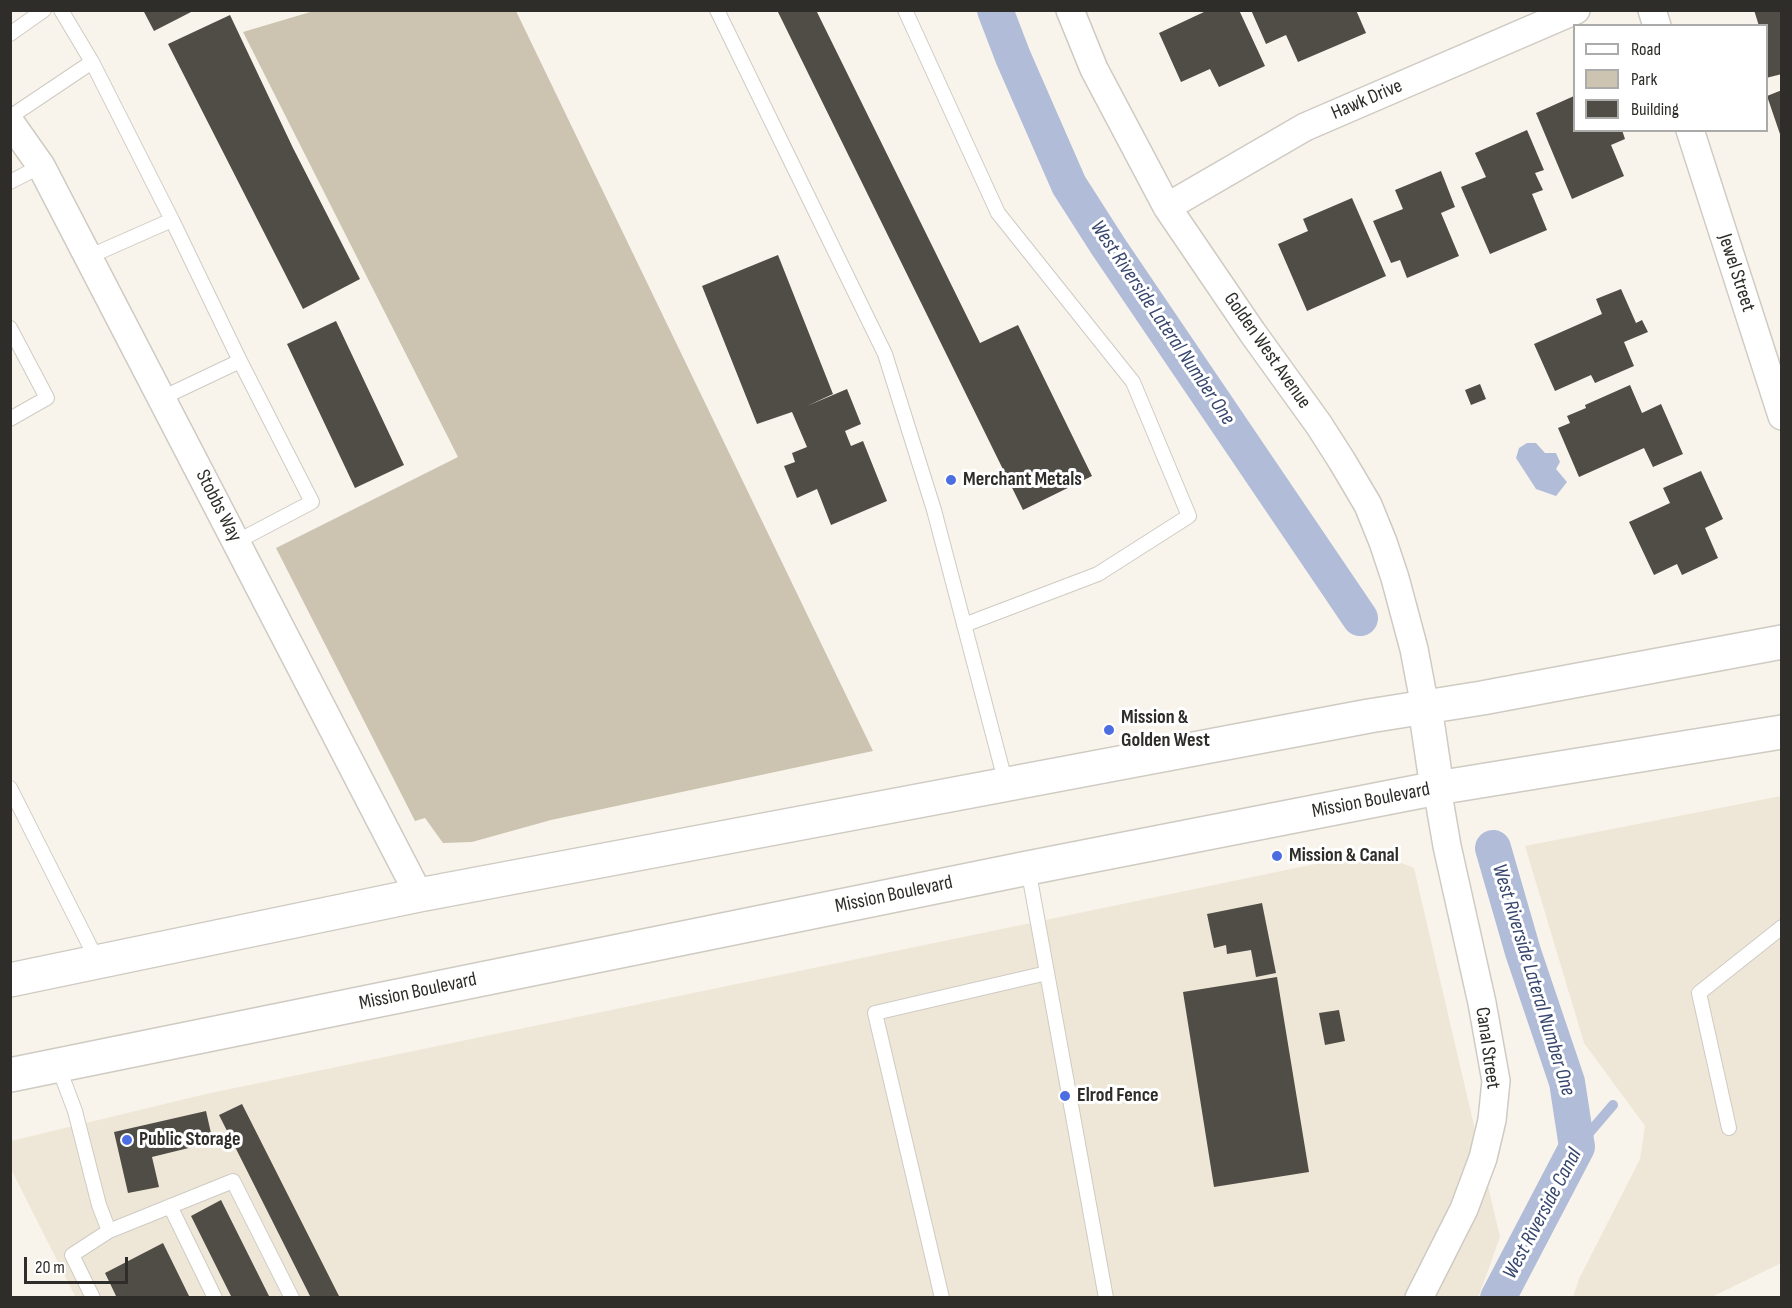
<!DOCTYPE html>
<style>
body{margin:0}
#map{position:relative;width:1792px;height:1308px;overflow:hidden;background:#f8f4eb;font-family:"Sofia Sans Condensed",sans-serif}
canvas{display:block}
.frame{position:absolute;inset:0;border:12px solid #2e2d29;pointer-events:none}
.legend{position:absolute;left:1573px;top:24px;width:195px;height:108px;box-sizing:border-box;background:#fff;border:2px solid #ababa9;margin:0;padding:8px 10px;list-style:none;font-size:18px;color:#2e2d29}
.legend li{display:flex;align-items:center;gap:12px;height:30px}
.legend b{width:30px;border:2px solid #ababa9}
.scale{position:absolute;left:24px;top:1257px;width:104px;height:27px;box-sizing:border-box;border:3px solid #2e2d29;border-top:0;padding-left:8px;font-size:18px;line-height:21px;white-space:nowrap;color:#2e2d29;-webkit-text-stroke:4px #fff;paint-order:stroke}
</style>
<div id="map">
<canvas width="1792" height="1308"></canvas>
<div class="frame"></div>
<ul class="legend">
<li><b style="height:8px;background:#fff"></b>Road</li>
<li><b style="height:16px;background:#ccc4b1"></b>Park</li>
<li><b style="height:16px;background:#504d46"></b>Building</li>
</ul>
<div class="scale">20 m</div>
</div>
<script>
const ctx = document.querySelector('canvas').getContext('2d');
ctx.lineJoin = 'round';
function paint(path, color) { ctx.fillStyle = color; ctx.fill(path, 'evenodd'); }
const toPath = rows => new Path2D(rows.map(r => 'M' + r).join(''));
function trace(path, color, width, dash) { ctx.strokeStyle = color; ctx.lineWidth = width; ctx.lineCap = dash ? 'butt' : 'round'; ctx.setLineDash(dash || []); ctx.stroke(path); }
function label(font, color, halo, rows, align = 'center') {
  ctx.font = font + ' "Sofia Sans Condensed",sans-serif'; ctx.lineWidth = 6; ctx.setLineDash([]); ctx.textBaseline = 'middle'; ctx.strokeStyle = halo; ctx.fillStyle = color; for (const [text, x, y, turn = 0] of rows) {
    ctx.save(); ctx.translate(x, y); ctx.rotate((+turn || 0) * Math.PI / 180); ctx.textAlign = isNaN(turn) ? turn : align; if (halo) ctx.strokeText(text, 0, 0); ctx.fillText(text, 0, 0); ctx.restore();
  }
}
paint(toPath([
 [1781,796,1781,1263,1712,1297,1573,1297,1579,1279,1640,1159,1645,1126,1584,1043,1525,846],
 [1373,852,1414,868,1500,1237,1478,1298,76,1298,11,1169,11,1141,206,1094]
]), '#eee7d7');
paint(toPath([
 [317,10,516,11,873,751,551,820,472,842,443,843,425,818,415,821,276,548,458,457,243,32]
]), '#ccc4b1');
paint(toPath([
 [1527,443,1536,443,1545,453,1556,453,1560,462,1556,469,1567,482,1556,496,1536,489,1516,458,1519,448]
]), '#b1bcd8');
trace(toPath([
 [1577,1147,1613,1105]
]), '#b1bcd8', 10);
trace(toPath([
 [995,10,1013,57,1069,185,1108,246,1360,618],
 [1493,848,1523,952,1567,1082,1577,1147,1498,1298]
]), '#b1bcd8', 36);
paint(toPath([
 [143,10,195,10,154,31],
 [777,10,816,10,980,343,1018,325,1092,476,1023,510],
 [1204,10,1239,10,1265,66,1219,87,1210,69,1181,82,1159,33,1204,12],
 [1251,10,1356,10,1366,33,1298,62,1286,35,1266,44],
 [1754,10,1782,10,1782,74,1766,78,1766,26,1759,26],
 [230,15,293,148,360,279,303,309,168,44],
 [1782,90,1782,137,1781,137,1767,96],
 [1574,96,1574,130,1622,130,1625,139,1611,145,1624,176,1572,199,1536,113],
 [1527,130,1544,170,1535,173,1543,190,1532,194,1547,230,1490,254,1461,187,1486,177,1475,153],
 [1441,171,1455,207,1441,213,1459,256,1407,278,1400,260,1391,263,1373,221,1403,209,1395,190],
 [1352,198,1386,276,1307,311,1278,244,1308,231,1303,219],
 [778,255,833,394,807,406,847,389,861,424,845,431,851,446,863,441,887,501,831,525,817,489,797,498,784,466,795,462,792,453,807,447,792,412,757,424,702,286],
 [1621,289,1636,323,1642,320,1648,332,1624,342,1634,366,1595,383,1591,375,1555,391,1534,344,1602,314,1596,299],
 [336,321,404,465,355,488,287,344],
 [1480,384,1486,399,1471,405,1465,390],
 [1630,385,1642,413,1661,404,1683,454,1653,467,1644,448,1579,477,1558,428,1570,423,1567,416,1586,408,1585,405],
 [1701,471,1723,519,1705,528,1718,558,1682,575,1677,564,1654,575,1629,522,1670,503,1663,488],
 [1262,903,1276,973,1256,977,1251,950,1227,954,1226,945,1214,948,1207,914],
 [1277,977,1309,1172,1214,1187,1183,992],
 [1339,1010,1345,1041,1325,1045,1319,1013],
 [242,1104,340,1298,311,1298,219,1115],
 [206,1111,213,1142,152,1157,159,1187,128,1193,114,1132],
 [221,1200,270,1298,232,1298,191,1216],
 [163,1243,190,1298,117,1298,105,1273]
]), '#504d46');
const lane = toPath([
 [61,10,92,62],
 [717,10,885,354,934,510,1006,784],
 [905,10,998,213,1133,382,1189,516,1098,574,964,625],
 [10,34,44,10],
 [10,117,92,62,172,220],
 [10,182,41,166],
 [88,257,172,220,240,361],
 [10,328,47,398,10,419],
 [162,398,240,361,312,502,236,542],
 [10,788,98,962],
 [1028,868,1106,1298],
 [58,1066,75,1111,99,1205,109,1231],
 [1729,1128,1699,993,1782,927],
 [170,1206,215,1298],
 [93,1298,72,1255,109,1231,233,1181,292,1298],
 [942,1298,875,1013,1047,973]
]);
const street = toPath([
 [1070,10,1094,69,1167,207,1252,332,1319,425,1342,461,1368,505,1383,542,1395,578,1414,649,1425,707],
 [1652,10,1657,26],
 [10,122,41,166,419,895],
 [1690,130,1782,416],
 [1167,207,1305,127,1576,10],
 [1419,1298,1464,1209,1483,1158,1492,1120,1496,1081,1482,1003,1447,846,1437,788]
]);
const primary = toPath([
 [1425,707,1437,788],
 [10,980,419,895,1369,716,1482,698,1782,642],
 [10,1075,1028,868,1437,788,1782,732]
]);
trace(lane, '#cfcbc3', 16);
trace(street, '#cfcbc3', 30);
trace(primary, '#cfcbc3', 36);
trace(lane, '#fff', 14);
trace(street, '#fff', 27);
trace(primary, '#fff', 33);
for (const [x, y, r, color] of [
 [951,480,6,"#4c6ee1"],
 [1109,730,6,"#4c6ee1"],
 [1277,856,6,"#4c6ee1"],
 [1065,1096,6,"#4c6ee1"],
 [127,1140,6,"#4c6ee1"]
]) { const dot = new Path2D(); dot.arc(x, y, r, 0, 2 * Math.PI); ctx.fillStyle = color; ctx.fill(dot); trace(dot, '#fff', 2); }
label('20px', '#2e2d29', '#fff', [
 ["Hawk Drive",1367,100,-23],
 ["Jewel Street",1736,273,72],
 ["Golden West Avenue",1267,351,55],
 ["Stobbs Way",218,506,63],
 ["Mission Boulevard",1371,801,-11],
 ["Mission Boulevard",894,895,-12],
 ["Mission Boulevard",418,992,-12],
 ["Canal Street",1487,1048,82]
]);
label('bold 20px', '#2e2d29', '#fff', [
 ["Merchant Metals",963,480],
 ["Mission &",1121,718],
 ["Golden West",1121,741],
 ["Mission & Canal",1289,856],
 ["Elrod Fence",1077,1096],
 ["Public Storage",139,1140]
], 'left');
label('italic 21px', '#37466e', '#fff', [
 ["West Riverside Lateral Number One",1162,323,56],
 ["West Riverside Lateral Number One",1533,980,73],
 ["West Riverside Canal",1543,1214,-62]
]);
</script>
